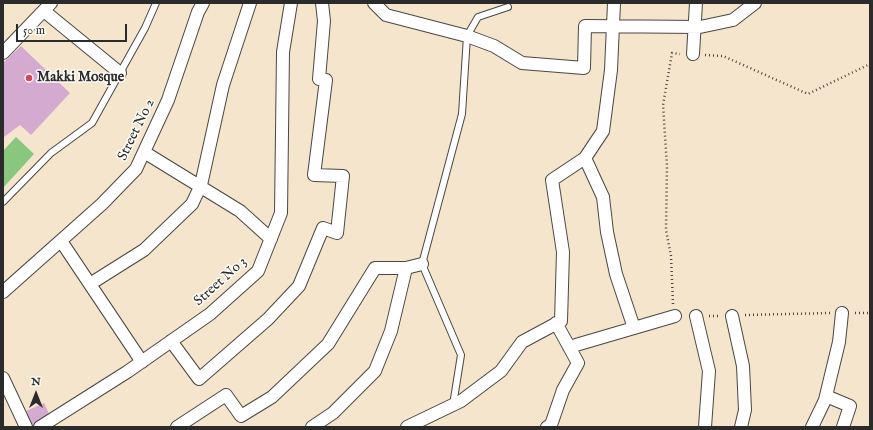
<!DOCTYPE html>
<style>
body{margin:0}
#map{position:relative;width:873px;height:430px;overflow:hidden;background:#f4e5cc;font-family:"IM FELL English",serif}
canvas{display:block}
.frame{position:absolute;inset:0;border:4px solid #2b2b2b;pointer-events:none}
.north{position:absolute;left:16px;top:374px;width:40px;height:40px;-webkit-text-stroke:3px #fdfcf7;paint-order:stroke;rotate:0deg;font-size:11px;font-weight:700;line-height:16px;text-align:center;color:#2b2b2b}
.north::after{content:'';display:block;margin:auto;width:14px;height:18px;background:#2b2b2b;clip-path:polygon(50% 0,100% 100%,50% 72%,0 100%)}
.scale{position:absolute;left:16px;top:24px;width:111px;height:18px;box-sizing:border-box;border:2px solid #2b2b2b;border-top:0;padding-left:5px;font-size:12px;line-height:14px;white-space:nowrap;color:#2b2b2b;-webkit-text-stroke:3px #fdfcf7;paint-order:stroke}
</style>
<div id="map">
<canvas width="873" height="430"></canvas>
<div class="frame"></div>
<div class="north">N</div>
<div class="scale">50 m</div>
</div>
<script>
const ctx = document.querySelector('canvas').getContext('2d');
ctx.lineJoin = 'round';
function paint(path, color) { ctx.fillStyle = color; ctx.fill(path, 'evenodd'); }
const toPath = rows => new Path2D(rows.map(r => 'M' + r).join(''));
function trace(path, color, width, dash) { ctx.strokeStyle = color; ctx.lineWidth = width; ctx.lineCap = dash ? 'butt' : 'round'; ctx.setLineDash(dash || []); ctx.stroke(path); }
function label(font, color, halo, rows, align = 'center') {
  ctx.font = font + ' "IM FELL English",serif'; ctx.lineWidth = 3; ctx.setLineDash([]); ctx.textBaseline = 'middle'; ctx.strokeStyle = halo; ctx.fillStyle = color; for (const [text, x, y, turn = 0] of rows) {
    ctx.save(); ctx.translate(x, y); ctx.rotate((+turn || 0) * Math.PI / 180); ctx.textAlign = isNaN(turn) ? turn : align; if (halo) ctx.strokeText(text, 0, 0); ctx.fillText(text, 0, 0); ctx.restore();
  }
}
paint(toPath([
 [16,137,34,154,3,188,3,151]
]), '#88c77d');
paint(toPath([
 [21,46,70,93,31,135,20,125,4,137,3,63],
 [44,403,52,420,40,427,31,427,26,411]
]), '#d5aad1');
const service = toPath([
 [3,202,51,153,92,123,145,28,156,3],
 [453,405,461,355,422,264,462,114,467,36,478,17,508,7]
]);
const minor = toPath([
 [374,3,386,15,467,36,494,46,522,63,584,68,585,26,700,27,733,20,755,3],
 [44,11,120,73],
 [3,53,51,3],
 [693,54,696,3],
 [144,152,240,211,271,239],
 [585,158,603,197,607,232,616,274,634,328],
 [61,241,142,362],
 [90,284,144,250,192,204,201,185,223,85,250,3],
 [3,292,102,204,136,169,168,100,198,12,203,3],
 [696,316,709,371,705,427],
 [732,316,743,366,745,410,741,427],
 [171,341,199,379,268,319,299,286,323,228,337,233,343,176,314,175,326,80,319,79,324,21,322,3],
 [569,347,675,316],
 [3,378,26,427],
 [826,396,850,406,843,427],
 [40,427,127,372,210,314,258,271,281,213,283,52,291,3],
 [177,427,226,395,241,416,272,397,328,344,375,268,406,268],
 [312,427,333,413,375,371,391,331,406,268,422,264],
 [407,427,461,401,501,371,522,342,561,321,563,252,552,180,585,158,603,131,611,70,614,3],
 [547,427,551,425,563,390,578,363,556,323],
 [812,427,825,400,839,342,842,313]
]);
trace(service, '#494743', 8);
trace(minor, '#494743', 14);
trace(toPath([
 [705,55,723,56,808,94,870,64],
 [673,304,671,256,666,230,667,166,663,105,672,53,680,54],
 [855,313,870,313],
 [745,315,830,313],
 [709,316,720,316]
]), '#494743', 2.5, [1, 3]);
trace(service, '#fff', 6);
trace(minor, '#fff', 12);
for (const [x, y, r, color] of [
 [29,78,4,"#d1495b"]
]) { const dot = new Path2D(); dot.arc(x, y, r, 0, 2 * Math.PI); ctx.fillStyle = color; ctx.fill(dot); trace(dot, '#fdfcf7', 1.5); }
label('bold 14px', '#2b2b2b', '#fdfcf7', [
 ["Makki Mosque",37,78]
], 'left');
label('14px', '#2b2b2b', '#fdfcf7', [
 ["Street No 2",137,130,-64],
 ["Street No 3",221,282,-42]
]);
</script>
